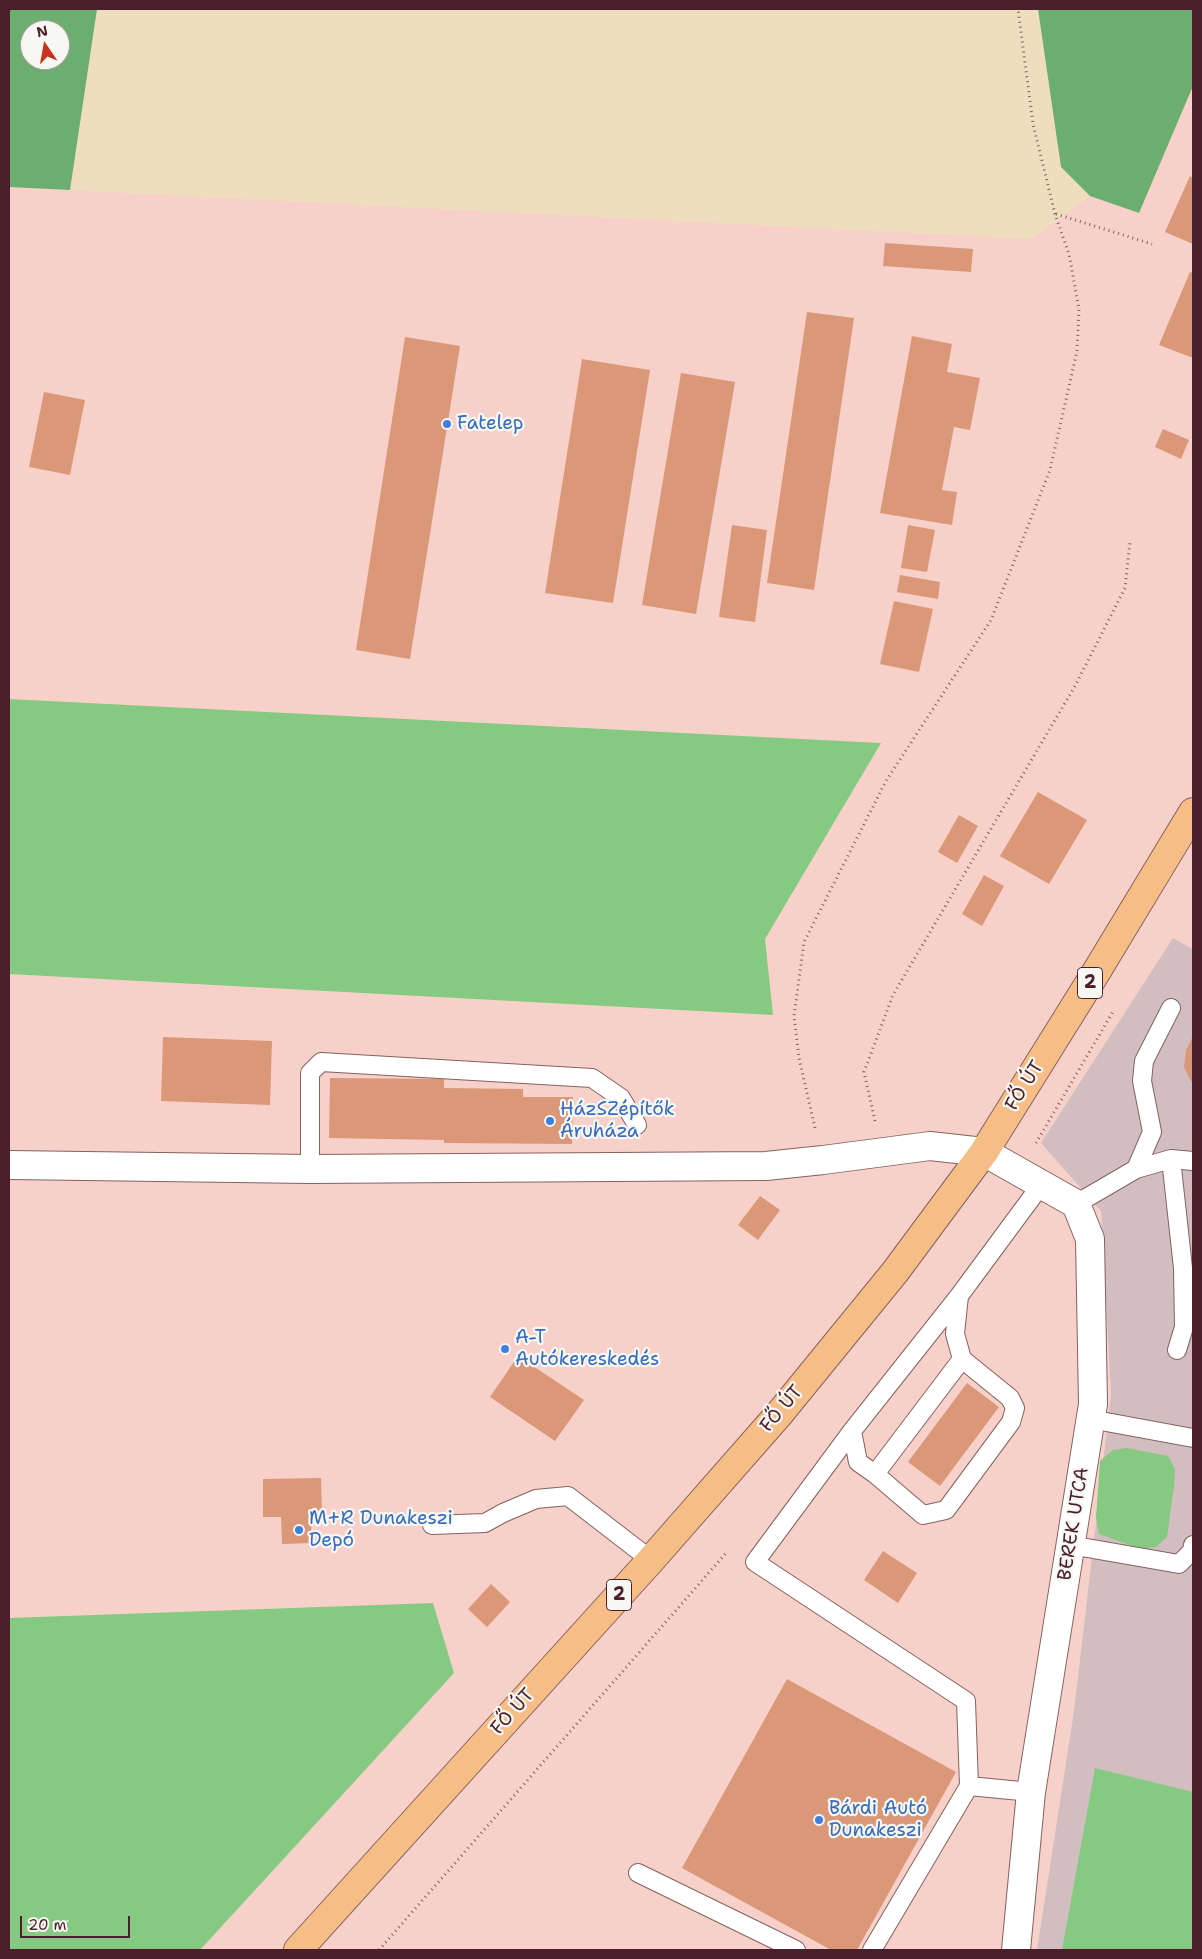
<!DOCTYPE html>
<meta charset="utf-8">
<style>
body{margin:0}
#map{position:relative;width:1202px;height:1959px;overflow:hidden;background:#efdebd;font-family:"Shantell Sans",sans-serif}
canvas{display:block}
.frame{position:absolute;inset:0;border:10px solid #4a1f2b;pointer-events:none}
.north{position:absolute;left:20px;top:20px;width:50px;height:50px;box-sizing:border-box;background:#f6f6f2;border:1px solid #b1a0a2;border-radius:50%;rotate:348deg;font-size:14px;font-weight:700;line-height:20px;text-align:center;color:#4a1f2b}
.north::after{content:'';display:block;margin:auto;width:18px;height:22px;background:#c8321e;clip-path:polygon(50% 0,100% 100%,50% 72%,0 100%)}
.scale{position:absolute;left:20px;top:1916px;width:110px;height:22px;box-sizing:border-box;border:2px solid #4a1f2b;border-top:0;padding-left:6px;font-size:15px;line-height:18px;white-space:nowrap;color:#4a1f2b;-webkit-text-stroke:4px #f6f6f2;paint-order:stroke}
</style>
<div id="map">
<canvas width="1202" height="1959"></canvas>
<div class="frame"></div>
<div class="north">N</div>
<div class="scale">20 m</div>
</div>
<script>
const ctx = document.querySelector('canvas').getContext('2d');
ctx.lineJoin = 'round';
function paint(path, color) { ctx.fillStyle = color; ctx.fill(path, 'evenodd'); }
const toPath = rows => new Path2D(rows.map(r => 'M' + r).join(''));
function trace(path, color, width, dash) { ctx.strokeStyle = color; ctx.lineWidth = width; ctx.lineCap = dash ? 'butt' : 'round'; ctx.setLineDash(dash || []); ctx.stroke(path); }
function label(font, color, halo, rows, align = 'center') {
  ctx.font = font + ' "Shantell Sans",sans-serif'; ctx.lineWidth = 4.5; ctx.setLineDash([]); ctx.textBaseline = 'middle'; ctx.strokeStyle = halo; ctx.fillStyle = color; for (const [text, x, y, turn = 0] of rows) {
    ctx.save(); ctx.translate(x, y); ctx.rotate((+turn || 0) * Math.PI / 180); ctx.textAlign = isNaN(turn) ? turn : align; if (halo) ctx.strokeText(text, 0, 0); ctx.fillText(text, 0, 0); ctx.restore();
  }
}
paint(toPath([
 [1193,86,1193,949,1173,938,1041,1143,1101,1211,1111,1394,1074,1711,1037,1950,200,1950,454,1673,433,1603,9,1618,9,974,773,1015,765,939,881,743,9,699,9,187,1032,239,1090,196,1139,213]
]), '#f7d0c9');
paint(toPath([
 [1173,938,1193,949,1193,1950,1037,1950,1074,1711,1111,1394,1101,1211,1041,1143]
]), '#d2bec1');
paint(toPath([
 [9,699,881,743,765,939,773,1015,9,974],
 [1127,1448,1168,1456,1175,1469,1174,1486,1167,1537,1156,1547,1141,1549,1099,1534,1096,1517,1100,1461,1113,1450],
 [433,1603,454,1673,200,1950,9,1950,9,1618],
 [1095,1768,1193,1792,1193,1950,1062,1950]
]), '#86c982');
paint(toPath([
 [9,9,97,9,70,190,9,187],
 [30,30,60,30,60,60,30,60],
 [1038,9,1193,9,1193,86,1139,213,1090,196,1061,167]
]), '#6cad70');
paint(toPath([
 [1190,176,1193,178,1193,244,1165,232],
 [885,243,973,249,971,272,883,266],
 [1190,272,1193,273,1193,358,1159,345],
 [807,312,854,318,814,590,767,583],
 [912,336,952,344,947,372,980,378,970,430,954,427,942,490,957,492,952,525,880,513],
 [405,337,460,346,410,659,356,650],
 [582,359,650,370,613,603,545,593],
 [681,373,735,382,696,614,642,605],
 [44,392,85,400,70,475,29,467],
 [1163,429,1189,440,1181,459,1155,447],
 [732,525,767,530,755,622,719,617],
 [908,525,935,530,927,572,901,568],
 [900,575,940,582,938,599,897,592],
 [894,601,933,609,919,672,880,664],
 [1038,792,1087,820,1049,884,1000,856],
 [959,815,978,826,957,863,938,852],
 [984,875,1004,886,982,926,962,914],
 [1193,1036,1193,1085,1184,1067,1186,1050],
 [163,1037,272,1041,270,1105,161,1101],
 [330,1078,444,1079,444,1088,523,1089,523,1097,573,1097,572,1144,444,1143,444,1140,329,1138],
 [760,1196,780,1210,758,1240,738,1225],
 [518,1356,584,1400,555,1441,490,1397],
 [967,1383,999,1407,940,1486,908,1462],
 [321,1478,322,1516,311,1516,312,1543,282,1544,281,1517,263,1517,263,1479],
 [883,1551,917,1573,898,1603,864,1580],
 [491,1584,510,1602,487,1627,468,1609],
 [787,1679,956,1772,857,1950,831,1950,682,1868]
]), '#da9879');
const lane = toPath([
 [1171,1159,1183,1268,1184,1327,1177,1350],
 [310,1169,310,1073,321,1062,592,1078,621,1098,637,1125],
 [1136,1169,1152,1132,1142,1081,1144,1061,1171,1008],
 [1076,1204,1136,1169,1171,1159,1193,1161],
 [1090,1419,1193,1438],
 [852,1431,858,1462,875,1474,923,1515,946,1510,1011,1422,1015,1408,1010,1398,962,1359,955,1334,959,1296],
 [875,1474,962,1359],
 [432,1525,485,1523,503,1513,536,1499,568,1496,651,1560],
 [1070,1545,1179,1564,1192,1551,1193,1545],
 [969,1786,1031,1792],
 [638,1873,796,1950],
 [872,1950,969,1786,966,1701,755,1562,852,1431,959,1296,1041,1185]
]);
const street = toPath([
 [9,1165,310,1169,766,1166,823,1160,930,1146,984,1152,1076,1204,1090,1239,1093,1404,1031,1792,1016,1950]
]);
const primary = toPath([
 [298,1950,651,1560,780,1413,895,1272,984,1152,1095,974,1193,812]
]);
trace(lane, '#84625e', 20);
trace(street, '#84625e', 30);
trace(primary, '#84625e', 30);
trace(toPath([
 [1056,214,1152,244],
 [875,1121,864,1072,893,995,1075,686,1125,588,1130,542],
 [815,1128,799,1058,794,1016,804,942,886,781,991,620,1050,470,1077,351,1079,309,1069,254,1055,214,1033,124,1018,9],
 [1036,1143,1114,1010],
 [379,1950,727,1552]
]), '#84625e', 3, [1, 4]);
trace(lane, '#fff', 18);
trace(street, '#fff', 28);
trace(primary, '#f6be86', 28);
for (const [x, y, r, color] of [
 [447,424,5,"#3f7fe0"],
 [550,1121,5,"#3f7fe0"],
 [505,1349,5,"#3f7fe0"],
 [299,1530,5,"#3f7fe0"],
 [819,1820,5,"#3f7fe0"]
]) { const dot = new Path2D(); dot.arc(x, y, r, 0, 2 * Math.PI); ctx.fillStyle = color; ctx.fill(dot); trace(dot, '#f6f6f2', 2); }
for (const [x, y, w] of [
 [1090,983,25],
 [619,1595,25]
]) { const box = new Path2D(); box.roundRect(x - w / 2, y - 15.5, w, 31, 4); ctx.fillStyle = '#f6f6f2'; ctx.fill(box); trace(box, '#4a1f2b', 1); }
label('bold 18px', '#4a1f2b', null, [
 ["2",1090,983],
 ["2",619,1595]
]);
label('19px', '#366cbe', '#f6f6f2', [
 ["Fatelep",457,424],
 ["HázSZépítők",560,1110],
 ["Áruháza",560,1132],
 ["A-T",515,1338],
 ["Autókereskedés",515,1360],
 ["M+R Dunakeszi",309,1519],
 ["Depó",309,1541],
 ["Bárdi Autó",829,1809],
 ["Dunakeszi",829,1831]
], 'left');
label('19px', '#4a1f2b', '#f6f6f2', [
 ["FŐ ÚT",1025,1086,-58],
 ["FŐ ÚT",782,1409,-50],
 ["BEREK UTCA",1074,1524,-81],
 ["FŐ ÚT",513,1712,-48]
]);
</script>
